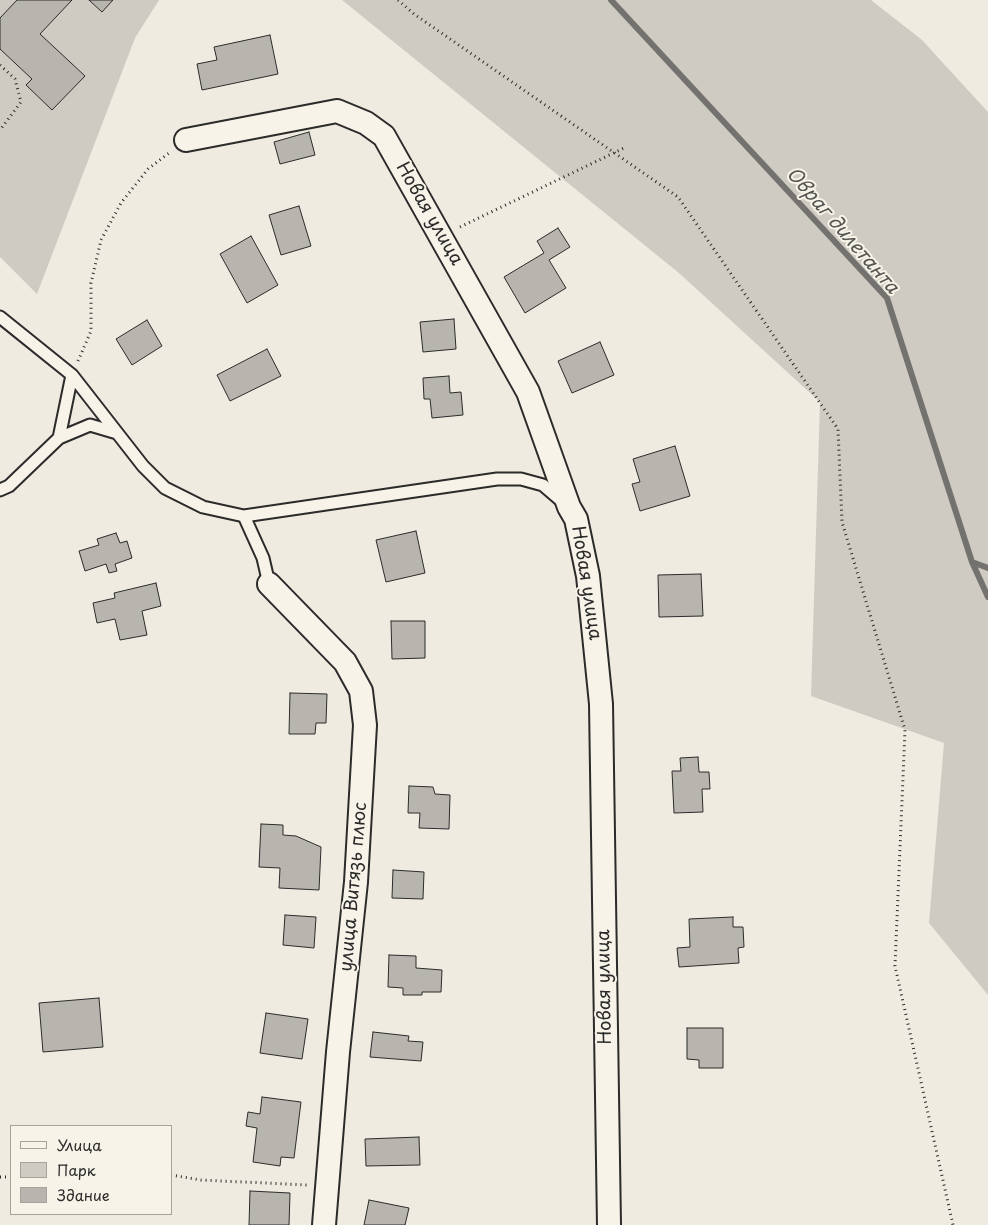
<!DOCTYPE html>
<meta charset="utf-8">
<style>
body{margin:0}
#map{position:relative;width:988px;height:1225px;overflow:hidden;background:#efebe0;font-family:"Playpen Sans",sans-serif}
canvas{display:block}
.legend{position:absolute;left:10px;top:1125px;width:162px;height:90px;box-sizing:border-box;background:#f7f3e8;border:1px solid #a5a39c;margin:0;padding:6px 9px;list-style:none;font-size:15px;color:#2b2b2b}
.legend li{display:flex;align-items:center;gap:10px;height:25px}
.legend b{width:25px;border:1px solid #a5a39c}
</style>
<div id="map">
<canvas width="988" height="1225"></canvas>
<ul class="legend">
<li><b style="height:6px;background:#f7f3e8"></b>Улица</li>
<li><b style="height:14px;background:#cfcbc2"></b>Парк</li>
<li><b style="height:14px;background:#b8b5ae"></b>Здание</li>
</ul>
</div>
<script>
const ctx = document.querySelector('canvas').getContext('2d');
ctx.lineJoin = 'round';
function paint(path, color) { ctx.fillStyle = color; ctx.fill(path, 'evenodd'); }
const toPath = rows => new Path2D(rows.map(r => 'M' + r).join(''));
function trace(path, color, width, dash) { ctx.strokeStyle = color; ctx.lineWidth = width; ctx.lineCap = dash ? 'butt' : 'round'; ctx.setLineDash(dash || []); ctx.stroke(path); }
function label(font, color, halo, rows, align = 'center') {
  ctx.font = font + ' "Playpen Sans",sans-serif'; ctx.lineWidth = 4; ctx.setLineDash([]); ctx.textBaseline = 'middle'; ctx.strokeStyle = halo; ctx.fillStyle = color; for (const [text, x, y, turn = 0] of rows) {
    ctx.save(); ctx.translate(x, y); ctx.rotate((+turn || 0) * Math.PI / 180); ctx.textAlign = isNaN(turn) ? turn : align; if (halo) ctx.strokeText(text, 0, 0); ctx.fillText(text, 0, 0); ctx.restore();
  }
}
paint(toPath([
 [0,0,159,0,135,38,37,294,0,257],
 [342,0,871,0,922,40,988,112,988,995,929,923,944,743,811,696,820,402,679,273]
]), '#cfcbc2');
trace(toPath([
 [611,0,887,298,972,562,988,597],
 [972,562,988,568]
]), '#74726e', 6);
const building = toPath([
 [17,0,72,0,40,34,85,76,52,110,26,85,32,79,0,49,0,18,17,0],
 [89,0,113,0,102,12,89,0],
 [270,35,278,74,202,90,197,64,217,60,214,47,270,35],
 [309,132,315,155,280,164,274,142,309,132],
 [299,206,311,246,281,255,269,215,299,206],
 [558,228,570,247,549,260,566,288,525,313,504,277,544,253,537,241,558,228],
 [251,236,278,285,247,303,220,254,251,236],
 [454,319,456,349,423,352,420,322,454,319],
 [147,320,162,346,132,365,116,339,147,320],
 [600,342,614,375,572,393,558,361,600,342],
 [267,349,281,376,230,401,217,375,267,349],
 [449,376,450,393,461,392,463,415,432,418,430,399,424,399,423,378,449,376],
 [675,446,690,496,640,511,632,484,640,482,633,459,675,446],
 [416,531,425,573,386,582,376,540,416,531],
 [116,533,120,543,127,541,132,558,115,564,117,571,109,573,106,564,85,571,79,551,99,545,97,539,116,533],
 [701,574,703,616,659,617,658,575,701,574],
 [156,583,161,606,142,611,147,635,120,640,115,619,97,623,93,603,115,598,114,593,156,583],
 [391,621,425,621,425,658,392,659,391,621],
 [290,693,327,694,326,723,316,723,315,734,289,734,290,693],
 [698,757,699,772,709,772,710,789,702,789,703,812,674,813,672,771,681,771,680,758,698,757],
 [409,786,433,787,435,794,450,795,449,829,419,828,420,813,408,813,409,786],
 [261,824,283,825,283,835,296,836,321,847,319,890,279,888,280,868,259,867,261,824],
 [393,870,424,872,423,899,392,898,393,870],
 [285,915,316,917,314,948,283,945,285,915],
 [733,917,733,927,743,927,744,947,738,948,739,963,679,967,677,948,690,947,689,919,733,917],
 [389,955,416,956,416,968,442,970,441,992,422,992,422,995,403,995,403,988,388,987,389,955],
 [99,998,103,1047,43,1052,39,1003,99,998],
 [266,1013,308,1019,302,1059,260,1053,266,1013],
 [687,1028,723,1028,723,1068,699,1068,699,1060,687,1059,687,1028],
 [373,1032,409,1036,408,1041,423,1042,421,1061,370,1057,373,1032],
 [262,1097,301,1102,294,1158,281,1157,280,1166,253,1162,257,1128,246,1126,248,1112,260,1114,262,1097],
 [419,1137,420,1165,366,1166,365,1139,419,1137],
 [250,1191,290,1193,289,1225,249,1225,250,1191],
 [369,1200,409,1208,405,1225,364,1225,369,1200]
]);
paint(building, '#b8b5ae');
trace(building, '#2b2b2b', 1);
const lane = toPath([
 [0,317,72,375,143,466,165,488,203,507,244,516,497,479,521,479,543,485,564,503],
 [59,438,90,425,117,433],
 [0,490,9,486,59,438,72,375],
 [244,516,263,558,269,584]
]);
const street = toPath([
 [186,140,337,111,366,123,384,136,528,392,569,507,576,519,588,576,601,704,609,1225],
 [269,584,345,662,361,691,365,725,356,882,338,1052,324,1225]
]);
trace(lane, '#2b2b2b', 15);
trace(street, '#2b2b2b', 26);
trace(toPath([
 [398,0,414,14,678,197,838,429,842,522,905,730,895,966,953,1225],
 [0,65,15,79,21,102,0,130],
 [460,227,624,148],
 [78,361,91,331,91,283,101,240,121,203,148,169,169,153],
 [171,1175,201,1180,307,1185],
 [0,1177,11,1177]
]), '#2b2b2b', 3, [1, 4]);
trace(lane, '#f7f3e8', 11);
trace(street, '#f7f3e8', 22);
label('18px', '#2b2b2b', '#f7f3e8', [
 ["Новая улица",429,214,60],
 ["Новая улица",586,583,81],
 ["улица Витязь плюс",354,887,-85],
 ["Новая улица",605,987,-91]
]);
label('italic 19px', '#555552', '#f7f3e8', [
 ["Овраг дилетанта",842,231,49]
]);
</script>
